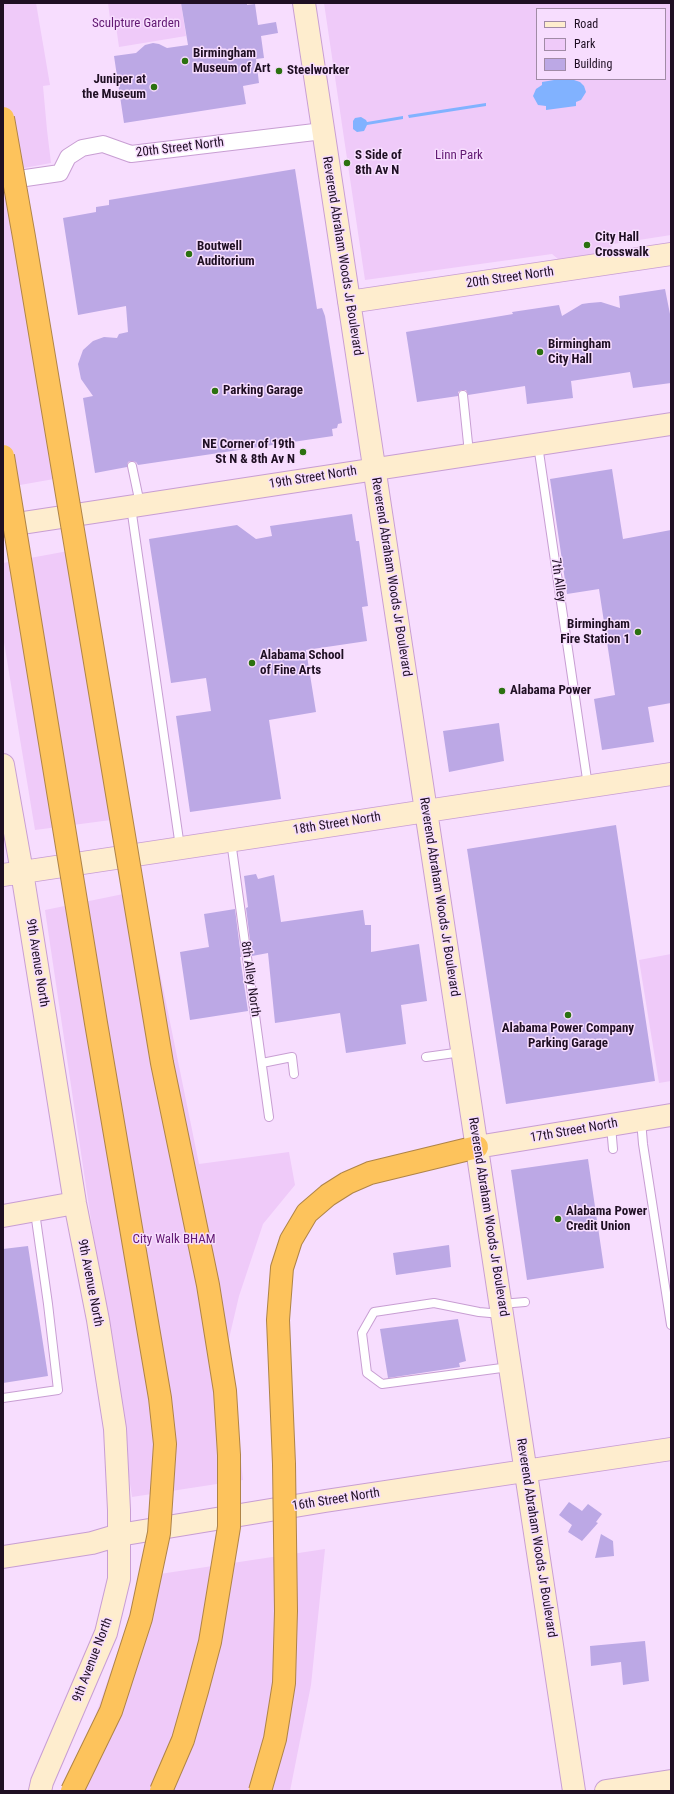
<!DOCTYPE html>
<style>
body{margin:0}
#map{position:relative;width:674px;height:1794px;overflow:hidden;background:#f7ddfe;font-family:"Roboto Condensed",sans-serif}
canvas{display:block}
.frame{position:absolute;inset:0;border:4px solid #1f0f23;pointer-events:none}
.legend{position:absolute;left:536px;top:8px;width:130px;height:72px;box-sizing:border-box;background:#f7ddfe;border:1px solid #a18ba6;margin:0;padding:5px 7px;list-style:none;font-size:12px;color:#1f0f23}
.legend li{display:flex;align-items:center;gap:8px;height:20px}
.legend b{width:20px;border:1px solid #a18ba6}
</style>
<div id="map">
<canvas width="674" height="1794"></canvas>
<div class="frame"></div>
<ul class="legend">
<li><b style="height:5px;background:#feedce"></b>Road</li>
<li><b style="height:11px;background:#efcaf9"></b>Park</li>
<li><b style="height:11px;background:#bca8e5"></b>Building</li>
</ul>
</div>
<script>
const ctx = document.querySelector('canvas').getContext('2d');
ctx.lineJoin = 'round';
function paint(path, color) { ctx.fillStyle = color; ctx.fill(path, 'evenodd'); }
const toPath = rows => new Path2D(rows.map(r => 'M' + r).join(''));
function trace(path, color, width, dash) { ctx.strokeStyle = color; ctx.lineWidth = width; ctx.lineCap = dash ? 'butt' : 'round'; ctx.setLineDash(dash || []); ctx.stroke(path); }
function label(font, color, halo, rows, align = 'center') {
  ctx.font = font + ' "Roboto Condensed",sans-serif'; ctx.lineWidth = 3; ctx.setLineDash([]); ctx.textBaseline = 'middle'; ctx.strokeStyle = halo; ctx.fillStyle = color; for (const [text, x, y, turn = 0] of rows) {
    ctx.save(); ctx.translate(x, y); ctx.rotate((+turn || 0) * Math.PI / 180); ctx.textAlign = isNaN(turn) ? turn : align; if (halo) ctx.strokeText(text, 0, 0); ctx.fillText(text, 0, 0); ctx.restore();
  }
}
paint(toPath([
 [3,3,36,3,50,85,43,86,47,130,51,163,24,168,71,476,3,488],
 [108,3,181,3,186,36,119,47,116,26,111,26],
 [324,3,671,3,671,235,613,244,608,252,558,259,552,254,365,280],
 [537,9,665,9,665,79,537,79],
 [79,549,126,818,35,830,3,636,3,563],
 [143,890,199,1164,289,1152,295,1185,263,1224,239,1296,228,1343,243,1480,132,1497,45,910],
 [671,954,671,1081,659,1083,639,960],
 [325,1549,311,1685,290,1791,64,1791,82,1753,102,1697,126,1627,140,1577]
]), '#efcaf9');
paint(toPath([
 [560,79,571,79,580,82,584,86,586,92,581,100,576,102,576,106,546,110,546,106,538,105,533,96,536,89,542,85,542,82],
 [486,103,486,106,409,118,408,115],
 [403,116,403,119,367,125,364,131,357,132,353,129,353,121,355,118,361,117,366,120,367,122]
]), '#81b2ff');
paint(toPath([
 [181,3,247,3,247,5,255,4,258,25,276,22,278,33,261,36,264,58,256,59,259,83,243,86,246,104,124,123,114,56,136,53,145,45,153,43,159,44,167,48,188,45],
 [295,169,317,309,322,308,325,316,342,423,338,424,337,428,332,429,333,436,138,465,136,462,131,461,128,462,127,467,95,473,83,398,93,396,81,379,78,364,83,350,93,341,104,337,117,338,119,334,128,332,126,306,78,315,63,218,96,212,96,207,109,205,109,200],
 [665,289,671,319,671,383,633,388,630,372,571,381,573,398,527,404,525,386,468,395,466,390,462,390,458,392,458,396,417,402,406,332,513,314,512,312,559,305,562,316,582,304,589,303,601,302,620,308,619,296],
 [612,469,623,539,671,530,671,703,648,707,654,742,602,750,594,699,615,695,599,589,567,594,550,479],
 [352,514,356,541,359,541,368,606,362,607,367,641,306,650,316,712,269,720,281,799,190,812,176,716,211,711,206,678,171,683,149,539,237,525,256,539,272,536,270,526],
 [499,723,504,761,449,772,443,731],
 [616,825,655,1081,506,1104,467,849],
 [256,874,258,879,274,875,281,922,363,910,365,925,371,925,371,952,419,944,427,1001,401,1005,406,1044,346,1053,340,1013,275,1023,268,953,252,956,246,908,248,907,244,876],
 [235,909,241,957,240,957,248,1011,190,1020,180,952,209,947,204,914],
 [588,1159,604,1268,527,1280,511,1170],
 [449,1245,451,1267,396,1275,393,1253],
 [28,1246,48,1376,3,1383,3,1249],
 [458,1319,466,1361,459,1363,460,1367,388,1378,380,1329],
 [569,1502,582,1511,588,1504,602,1514,596,1522,598,1523,582,1541,568,1532,572,1525,559,1515],
 [601,1534,613,1541,614,1556,595,1558],
 [645,1641,649,1681,623,1685,621,1662,591,1666,590,1646]
]), '#bca8e5');
const lane = toPath([
 [463,395,469,453],
 [538,445,588,786],
 [132,466,140,504],
 [131,507,180,847],
 [231,841,269,1117],
 [426,1057,462,1052],
 [262,1063,292,1057,294,1074],
 [641,1120,643,1144,671,1325],
 [611,1126,613,1149],
 [501,1304,525,1302],
 [501,1314,479,1312,434,1303,374,1312,362,1333,367,1373,382,1384,509,1367],
 [3,1398,58,1390,48,1304,35,1212]
]);
const street = toPath([
 [5,181,60,173,68,157,82,148,103,144,131,154,323,131]
]);
const secondary = toPath([
 [304,3,574,1791],
 [349,302,671,254],
 [3,526,671,424],
 [3,765,22,872,75,1203,98,1320,115,1429,119,1510,119,1579,106,1633,42,1782,40,1791],
 [3,875,671,774],
 [477,1147,671,1115],
 [3,1216,75,1203],
 [3,1557,92,1543,119,1535,325,1501,671,1449],
 [606,1791,671,1781]
]);
const highway = toPath([
 [284,1464,278,1320,282,1268,291,1240,307,1213,328,1195,347,1183,370,1173,477,1147]
]);
trace(lane, '#c89ed3', 10);
trace(street, '#c89ed3', 18);
trace(secondary, '#c89ed3', 24);
trace(highway, '#af8448', 24);
trace(lane, '#fff', 8);
trace(street, '#fff', 16);
trace(secondary, '#feedce', 22);
trace(highway, '#fdc35c', 22);
const highwayBridge = toPath([
 [3,118,24,237,162,1063,208,1285,225,1391,229,1455,229,1527,210,1642,197,1691,183,1740,161,1791],
 [3,456,96,1023,160,1398,165,1444,159,1533,141,1618,111,1711,72,1791],
 [260,1791,275,1739,284,1683,286,1611,284,1464]
]);
trace(highwayBridge, '#af8448', 24, []);
trace(highwayBridge, '#fdc35c', 22);
for (const [x, y, r, color] of [
 [185,61,4,"#2b7110"],
 [279,71,4,"#2b7110"],
 [154,87,4,"#2b7110"],
 [347,163,4,"#2b7110"],
 [587,245,4,"#2b7110"],
 [189,254,4,"#2b7110"],
 [540,352,4,"#2b7110"],
 [215,391,4,"#2b7110"],
 [303,452,4,"#2b7110"],
 [638,632,4,"#2b7110"],
 [252,663,4,"#2b7110"],
 [502,691,4,"#2b7110"],
 [568,1015,4,"#2b7110"],
 [558,1219,4,"#2b7110"]
]) { const dot = new Path2D(); dot.arc(x, y, r, 0, 2 * Math.PI); ctx.fillStyle = color; ctx.fill(dot); trace(dot, '#f7ddfe', 1.5); }
label('13px', '#621973', '#f7ddfe', [
 ["Sculpture Garden",136,24],
 ["Linn Park",459,156],
 ["City Walk BHAM",174,1240]
]);
label('bold 13px', '#1f0f23', '#f7ddfe', [
 ["Birmingham",193,54],
 ["Museum of Art",193,69],
 ["Steelworker",287,71],
 ["Juniper at",146,80,"right"],
 ["the Museum",146,95,"right"],
 ["S Side of",355,156],
 ["8th Av N",355,171],
 ["City Hall",595,238],
 ["Crosswalk",595,253],
 ["Boutwell",197,247],
 ["Auditorium",197,262],
 ["Birmingham",548,345],
 ["City Hall",548,360],
 ["Parking Garage",223,391],
 ["NE Corner of 19th",295,445,"right"],
 ["St N & 8th Av N",295,460,"right"],
 ["Birmingham",630,625,"right"],
 ["Fire Station 1",630,640,"right"],
 ["Alabama School",260,656],
 ["of Fine Arts",260,671],
 ["Alabama Power",510,691],
 ["Alabama Power Company",568,1029,"center"],
 ["Parking Garage",568,1044,"center"],
 ["Alabama Power",566,1212],
 ["Credit Union",566,1227]
], 'left');
label('13px', '#1f0f23', '#f7ddfe', [
 ["20th Street North",180,148,-7],
 ["Reverend Abraham Woods Jr Boulevard",342,256,81],
 ["20th Street North",510,278,-8],
 ["19th Street North",313,478,-9],
 ["Reverend Abraham Woods Jr Boulevard",391,577,81],
 ["7th Alley",558,580,82],
 ["18th Street North",337,824,-9],
 ["Reverend Abraham Woods Jr Boulevard",439,897,81],
 ["9th Avenue North",37,963,81],
 ["8th Alley North",250,979,82],
 ["17th Street North",574,1131,-10],
 ["Reverend Abraham Woods Jr Boulevard",488,1217,81],
 ["9th Avenue North",90,1283,79],
 ["16th Street North",336,1500,-9],
 ["Reverend Abraham Woods Jr Boulevard",536,1538,81],
 ["9th Avenue North",93,1660,-69]
]);
</script>
